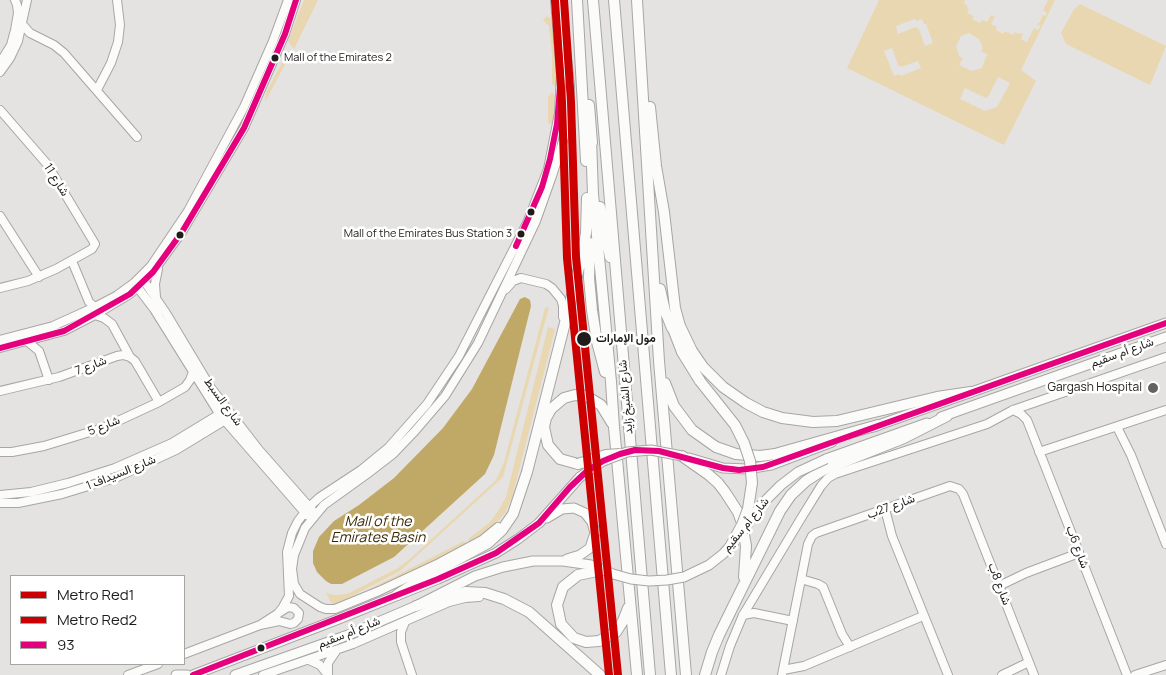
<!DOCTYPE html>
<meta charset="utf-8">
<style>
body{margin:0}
#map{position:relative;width:1166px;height:675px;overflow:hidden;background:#e5e3e1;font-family:Manrope,sans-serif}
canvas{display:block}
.legend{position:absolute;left:10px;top:575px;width:175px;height:90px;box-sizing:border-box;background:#fff;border:1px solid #a5a5a4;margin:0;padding:6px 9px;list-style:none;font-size:15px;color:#1e1d1c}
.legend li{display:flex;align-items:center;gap:10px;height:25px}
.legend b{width:25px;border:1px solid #a5a5a4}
</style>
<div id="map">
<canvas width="1166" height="675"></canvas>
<ul class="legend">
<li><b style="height:6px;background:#c00"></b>Metro Red1</li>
<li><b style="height:6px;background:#c00"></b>Metro Red2</li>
<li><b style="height:6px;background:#e5007d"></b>93</li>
</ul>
</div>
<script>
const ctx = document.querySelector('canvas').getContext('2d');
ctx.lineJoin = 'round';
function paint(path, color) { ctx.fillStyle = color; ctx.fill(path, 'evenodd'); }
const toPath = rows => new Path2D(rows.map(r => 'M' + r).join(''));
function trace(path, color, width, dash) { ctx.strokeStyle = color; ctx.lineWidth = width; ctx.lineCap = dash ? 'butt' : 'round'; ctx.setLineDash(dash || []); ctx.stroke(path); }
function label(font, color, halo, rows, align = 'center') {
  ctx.font = font + ' Manrope,Vazirmatn,sans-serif'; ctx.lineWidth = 5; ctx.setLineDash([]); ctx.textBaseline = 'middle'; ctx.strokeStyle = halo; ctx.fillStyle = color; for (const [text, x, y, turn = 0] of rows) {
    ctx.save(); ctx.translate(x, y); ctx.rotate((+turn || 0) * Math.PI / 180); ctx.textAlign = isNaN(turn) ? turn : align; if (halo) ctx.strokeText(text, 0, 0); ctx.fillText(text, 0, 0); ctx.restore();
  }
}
paint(toPath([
 [304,0,318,0,294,49,288,41],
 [879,0,965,0,964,4,968,6,967,8,969,9,967,13,974,16,972,19,980,23,982,20,987,22,991,15,995,17,991,24,997,27,996,30,1003,34,1005,31,1013,35,1015,32,1019,34,1020,33,1023,34,1021,39,1027,42,1034,28,1038,30,1041,26,1036,24,1039,23,1042,17,1041,15,1045,16,1047,13,1043,10,1048,0,1055,0,1021,70,1036,81,1004,145,847,68],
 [915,19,916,21,922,19,924,24,926,24,933,43,925,46,919,29,915,27,898,34,896,26],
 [969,33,979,39,983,48,981,51,988,55,986,57,982,68,972,71,959,65,963,58,959,56,956,46,961,36],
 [892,48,898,65,901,67,918,61,921,68,901,76,900,74,894,76,884,51],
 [998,77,1010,83,997,107,985,111,960,99,965,88,986,98,988,97],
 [1080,4,1166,46,1150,85,1066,44,1061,33,1074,9],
 [547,16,551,19,553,34,556,56,556,89,552,83,552,54,549,26,543,20],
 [288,51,289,57,265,102,266,93],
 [552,92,555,96,553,123,550,124,548,122,548,97],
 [549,307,503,477,400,571,333,606,326,593,334,595,347,594,398,568,411,558,496,480,504,462,545,308],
 [548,327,555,329,512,498,505,513,495,525,472,544,468,539,489,523,498,511,506,497],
 [464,541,468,546,359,597,358,595]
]), '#e8d7b1');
paint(toPath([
 [525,297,530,300,531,306,494,455,485,474,394,557,342,584,331,584,326,581,317,572,313,563,313,551,319,537,334,521,359,505,394,478,443,428,472,389,520,299]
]), '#c0a866');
const minor = toPath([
 [22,24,30,33,54,45,64,53,137,137],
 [0,63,11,45,15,30,18,13,17,5,15,0],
 [0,72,10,58,18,41,27,0],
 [97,90,111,63,118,42,120,25,117,0],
 [0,110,47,164,95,244,92,249,56,269,28,281,0,288],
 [0,216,39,277],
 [72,261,89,302,95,307],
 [142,278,166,313,211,388,259,450,312,510],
 [135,284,154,309,220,415,307,515],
 [506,289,513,281,521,278,546,284,552,288,561,299,563,306,563,317],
 [156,297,155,284,158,269],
 [95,315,104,318,112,324,130,357],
 [0,340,53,326,95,307,116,296,134,283,151,266,188,211,244,107,273,41,288,0],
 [28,342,39,351,49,380],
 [0,348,64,331,95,315,130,294,153,272,182,232,244,128,285,34,296,0],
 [0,391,59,377,117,356,123,355,130,357,135,361,159,402],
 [1013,410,1021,414,1027,420,1127,675],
 [1117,427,1131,455,1166,544],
 [0,452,12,452,44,446,103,428,159,402,185,387,190,380,193,372],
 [1039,452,1166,410],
 [0,495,31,492,68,483,115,468,172,443,223,412],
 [0,503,18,503,62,494,115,478,176,450,227,419],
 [885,509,892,536,948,675],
 [498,527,482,540,439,563,379,591,335,609,326,609,320,607,300,594,294,584,292,569,294,555,305,528,324,505,367,474,393,454,415,431,445,396,478,343,536,221,552,176,566,131,569,112,570,86,561,0],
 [801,579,818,584,823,587,842,634,850,647],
 [999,586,1026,573,1079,553],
 [743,615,754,613,793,621],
 [275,617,283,607,289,596,287,552,292,533,298,521,309,507,320,497,361,470,389,447,427,404,459,356,527,223,548,169,559,113,561,75,555,0],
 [405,622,401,632,401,642,412,675],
 [184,654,260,625,279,621,290,624,294,623,298,619,299,613,294,608,288,607,260,625],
 [309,660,320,665,328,675],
 [783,670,804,666,923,616],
 [328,674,328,663,336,651],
 [128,675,158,664],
 [263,675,353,644,449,602,465,598,479,597],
 [721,675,730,646,743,615,800,520,821,486,828,478,835,474,987,424,1013,410,1166,357],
 [782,675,808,544,812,536,816,533,950,486,959,489,963,494,1034,675],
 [1002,675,1029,662],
 [1135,675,1166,665]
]);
const major = toPath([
 [941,417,1166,337],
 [873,427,1166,323],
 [689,458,723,468,747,469,771,465,832,442],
 [826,459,927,423],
 [547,518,562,509,574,508,585,513,592,522,595,533,590,548,580,555,567,559],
 [176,675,187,675],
 [193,675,336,620,438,579,496,553,518,539,539,523,580,477],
 [235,675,348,635,416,606,475,576,503,567,533,561,563,561,591,565,613,574]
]);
const highway = toPath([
 [577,0,586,161],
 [593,0,650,675],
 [614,0,671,675],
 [637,0,659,361,686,675],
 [589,105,592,143],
 [650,107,656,166,664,212,675,308,680,326,692,351,703,367,723,387,746,403,763,412,782,418,813,422,837,421,937,397,971,392],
 [591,139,593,194,611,382,614,427,637,675],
 [600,207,610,257],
 [590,243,589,278,592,310,597,342,605,372],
 [660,289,665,311,672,328],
 [670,321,682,352,700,381],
 [665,383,674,406,692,430,716,447,736,454,760,456,775,454,878,425],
 [682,456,709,475,718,483,725,492,738,512,742,523,746,546,744,577],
 [578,464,560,459,548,445,544,427,546,418,551,409,564,398,575,395,586,396,601,405,612,423],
 [602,570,578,575,563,587,557,605,561,624,574,638,586,642,599,641,616,632,623,621,628,608],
 [397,595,421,579,488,543,502,530,513,514,527,472,582,256,586,233,587,198],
 [416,606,465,592,485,593,504,599,529,612,600,675],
 [705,675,712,652,719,635,780,511,791,495,806,481,823,470,904,438,947,416]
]);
trace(minor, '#a7a6a5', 10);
trace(major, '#a7a6a5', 11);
trace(highway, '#a7a6a5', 12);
trace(minor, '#fbfbfa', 8);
trace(major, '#fbfbfa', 9);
trace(highway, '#fbfbfa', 10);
const majorBridge = toPath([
 [580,477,603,461,627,452,651,450,682,456],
 [743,531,760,506,781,485,798,472,826,459],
 [613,574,631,579,649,581,667,580,684,577,709,565,723,554,735,541]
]);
const highwayBridge = toPath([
 [700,381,735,425,744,443,750,461,752,483,748,509,742,525,730,547],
 [578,464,606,455,620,454]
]);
trace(majorBridge, '#a7a6a5', 11, []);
trace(highwayBridge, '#a7a6a5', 12, []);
trace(majorBridge, '#fbfbfa', 9);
trace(highwayBridge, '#fbfbfa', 10);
trace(toPath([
 [516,246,542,187,550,159,557,124,561,75,555,0],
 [0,348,64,331,130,294,153,272,182,232,244,128,285,34,296,0],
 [193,675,438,579,496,553,539,523,570,487,587,471,603,461,620,454,635,450,659,451,723,468,739,470,763,467,1166,323]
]), '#e5007d', 6);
trace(toPath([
 [564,0,571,102,576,257,618,675]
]), '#c00', 8);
trace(toPath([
 [555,1,562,102,567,258,609,675]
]), '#c00', 8);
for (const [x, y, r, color] of [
 [275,58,4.5,"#1e1d1c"],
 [531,212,4.5,"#1e1d1c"],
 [521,234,4.5,"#1e1d1c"],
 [180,235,4.5,"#1e1d1c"],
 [584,339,8,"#1e1d1c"],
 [1153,388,6,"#646261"],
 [261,648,4.5,"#1e1d1c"]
]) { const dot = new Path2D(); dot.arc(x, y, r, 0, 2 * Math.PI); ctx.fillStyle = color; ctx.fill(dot); trace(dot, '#fff', 2); }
label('11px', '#1e1d1c', '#fff', [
 ["Mall of the Emirates 2",284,58],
 ["Mall of the Emirates Bus Station 3",512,234,"right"]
], 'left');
label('12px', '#1e1d1c', '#fff', [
 ["شارع 11",56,180,57],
 ["شارع أم سقيم",1122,353,-20],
 ["شارع 7",91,366,-21],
 ["شارع الشيخ زايد",626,397,-95],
 ["شارع السبط",223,402,54],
 ["شارع 5",104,426,-22],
 ["شارع السيداف 1",121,473,-22],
 ["شارع 27ب",891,507,-20],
 ["شارع أم سقيم",746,525,-51],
 ["شارع 6ب",1077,547,69],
 ["شارع 8ب",999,584,69],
 ["شارع أم سقيم",349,633,-22]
]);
label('bold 12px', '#1e1d1c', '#fff', [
 ["مول الإمارات",596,339]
], 'left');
label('12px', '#1e1d1c', '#fff', [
 ["Gargash Hospital",1142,388]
], 'right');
label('italic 14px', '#352700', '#fff', [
 ["Mall of the",378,522],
 ["Emirates Basin",378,538]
]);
</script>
